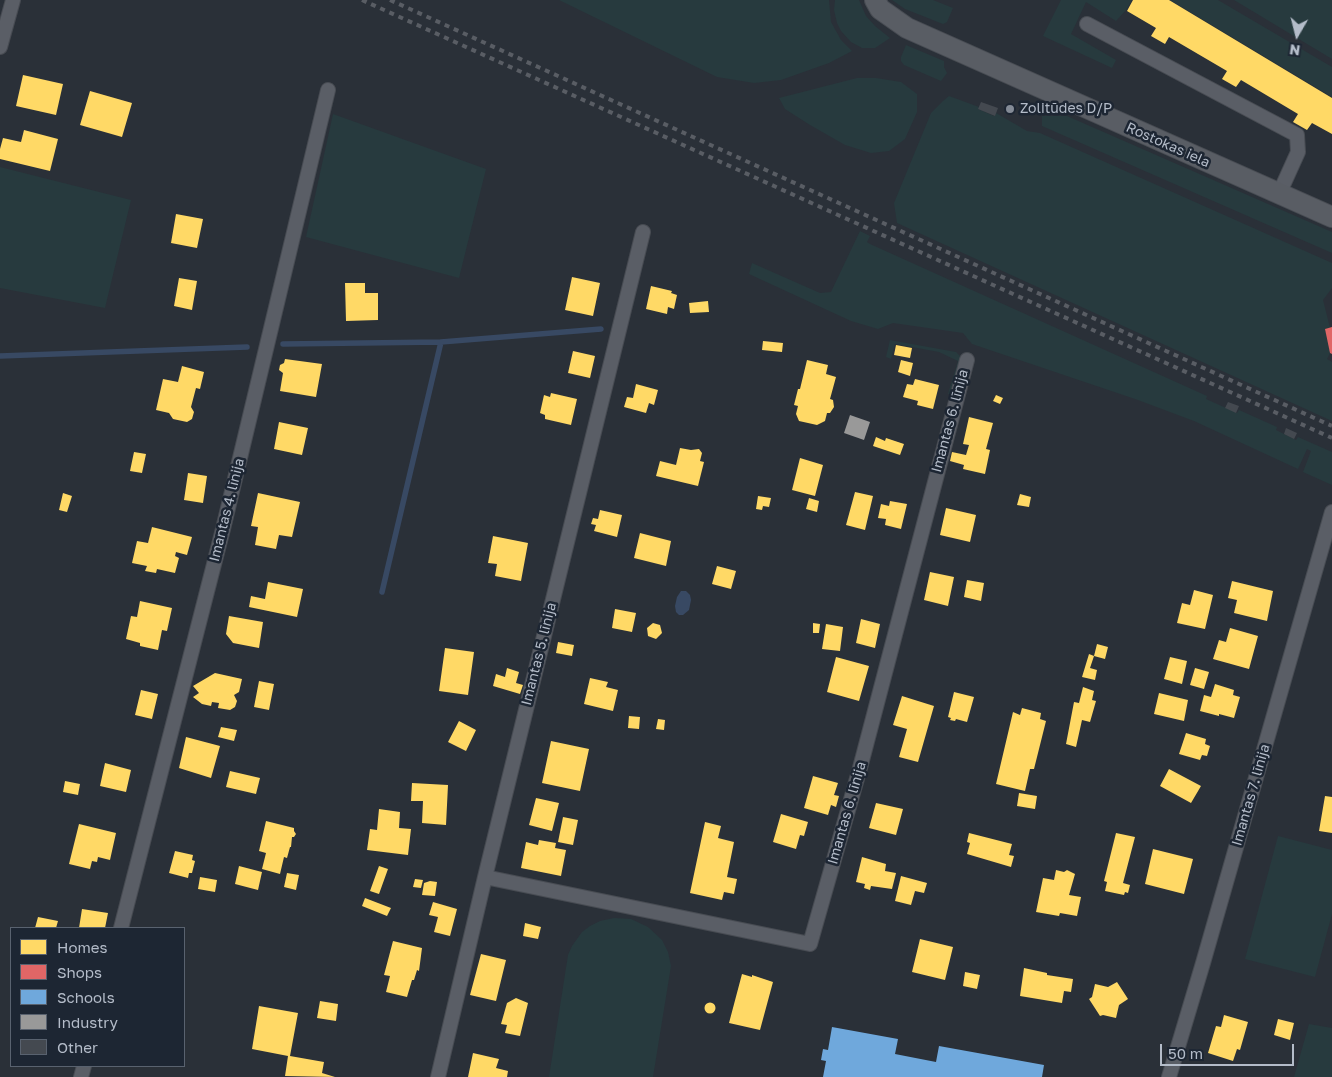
<!DOCTYPE html>
<meta charset="utf-8">
<style>
body{margin:0}
#map{position:relative;width:1332px;height:1077px;overflow:hidden;background:#2a3038;font-family:"Golos Text",sans-serif}
canvas{display:block}
.legend{position:absolute;left:10px;top:927px;width:175px;height:140px;box-sizing:border-box;background:#1d2633;border:1px solid #59626f;margin:0;padding:6px 9px;list-style:none;font-size:15px;color:#b4bcc9}
.legend li{display:flex;align-items:center;gap:10px;height:25px}
.legend b{width:25px;border:1px solid #59626f}
.north{position:absolute;left:1272px;top:10px;width:50px;height:50px;-webkit-text-stroke:4px #1d2633;paint-order:stroke;rotate:188deg;font-size:14px;font-weight:700;line-height:20px;text-align:center;color:#b4bcc9}
.north::after{content:'';display:block;margin:auto;width:18px;height:22px;background:#b4bcc9;clip-path:polygon(50% 0,100% 100%,50% 72%,0 100%)}
.scale{position:absolute;left:1160px;top:1044px;width:134px;height:22px;box-sizing:border-box;border:2px solid #b4bcc9;border-top:0;padding-left:6px;font-size:15px;line-height:18px;white-space:nowrap;color:#b4bcc9;-webkit-text-stroke:4px #1d2633;paint-order:stroke}
</style>
<div id="map">
<canvas width="1332" height="1077"></canvas>
<ul class="legend">
<li><b style="height:14px;background:#ffd966"></b>Homes</li>
<li><b style="height:14px;background:#e06666"></b>Shops</li>
<li><b style="height:14px;background:#6fa8dc"></b>Schools</li>
<li><b style="height:14px;background:#999"></b>Industry</li>
<li><b style="height:14px;background:#444950"></b>Other</li>
</ul>
<div class="north">N</div>
<div class="scale">50 m</div>
</div>
<script>
const ctx = document.querySelector('canvas').getContext('2d');
ctx.lineJoin = 'round';
function paint(path, color) { ctx.fillStyle = color; ctx.fill(path, 'evenodd'); }
const toPath = rows => new Path2D(rows.map(r => 'M' + r).join(''));
function trace(path, color, width, dash) { ctx.strokeStyle = color; ctx.lineWidth = width; ctx.lineCap = dash ? 'butt' : 'round'; ctx.setLineDash(dash || []); ctx.stroke(path); }
function label(font, color, halo, rows, align = 'center') {
  ctx.font = font + ' "Golos Text",sans-serif'; ctx.lineWidth = 5; ctx.setLineDash([]); ctx.textBaseline = 'middle'; ctx.strokeStyle = halo; ctx.fillStyle = color; for (const [text, x, y, turn = 0] of rows) {
    ctx.save(); ctx.translate(x, y); ctx.rotate((+turn || 0) * Math.PI / 180); ctx.textAlign = isNaN(turn) ? turn : align; if (halo) ctx.strokeText(text, 0, 0); ctx.fillText(text, 0, 0); ctx.restore();
  }
}
paint(toPath([
 [559,0,829,0,831,22,841,40,852,51,829,63,781,80,754,83,717,77],
 [835,0,859,0,866,16,875,26,890,38,875,48,862,48,851,42,841,31,837,23,834,10],
 [892,0,933,0,953,8,947,22,943,24,905,9],
 [1061,0,1132,0,1126,10,1116,21,1086,2,1071,34,1116,60,1112,68,1043,36],
 [1170,0,1218,0,1332,67,1332,97],
 [1234,0,1332,0,1332,59],
 [906,45,944,61,944,67,947,73,941,81,904,65,901,61,901,57],
 [857,78,876,78,901,82,917,94,917,112,905,139,889,151,871,153,845,145,810,125,785,109,779,98],
 [949,96,979,107,978,109,994,116,996,113,1027,131,1040,133,1332,263,1332,288,1323,300,1330,328,1325,329,1330,348,1330,353,1327,359,1332,362,1332,421,897,223,894,203,931,113,943,101],
 [333,114,486,169,459,278,306,237],
 [1042,116,1067,116,1332,232,1332,253,1042,126],
 [0,167,131,200,105,308,0,288],
 [860,231,870,236,867,242,870,244,1207,396,1206,399,1237,413,1239,410,1277,427,1276,430,1296,440,1298,437,1332,452,1332,485,1303,472,1311,451,1307,449,1298,469,1194,421,1138,400,972,344,963,333,893,323,878,329,851,321,749,274,752,263,820,293,831,292],
 [890,340,956,352,962,358,951,394,948,394,958,361,939,352,895,344,891,359,886,357],
 [1278,836,1332,850,1332,914,1315,977,1245,959],
 [614,918,631,919,648,927,662,940,668,952,671,966,653,1077,549,1077,568,955,572,946,582,932,590,926,600,921],
 [1309,1024,1332,1028,1332,1077,1294,1077]
]), '#273a3e');
paint(toPath([
 [681,591,686,591,690,595,691,600,689,610,683,615,679,615,676,612,675,606,677,597]
]), '#384963');
paint(toPath([
 [1133,0,1169,0,1332,98,1332,134,1312,123,1307,130,1293,122,1298,114,1241,80,1236,87,1222,79,1227,71,1169,37,1165,44,1151,36,1156,28,1127,11],
 [23,75,63,84,56,115,16,106],
 [90,91,132,103,122,137,80,125],
 [24,130,58,139,50,171,0,159,0,149,3,138,21,142],
 [176,214,203,219,197,248,171,243],
 [572,277,600,283,593,316,565,310],
 [179,278,197,281,192,310,174,306],
 [345,283,365,283,365,293,378,293,378,320,346,321],
 [651,286,672,291,671,293,677,295,674,309,668,307,667,314,646,309],
 [708,301,709,312,690,313,689,303],
 [763,341,783,343,782,352,762,350],
 [896,345,912,348,910,358,894,355],
 [573,351,595,356,590,378,568,373],
 [285,359,322,364,316,397,280,391,283,373,279,370,280,365,284,363],
 [807,360,828,365,826,374,836,377,830,399,833,400,834,407,830,413,827,413,825,421,817,425,799,421,796,414,798,406,794,405,798,389,800,389],
 [901,360,913,363,910,376,898,372],
 [182,366,204,372,200,389,196,388,191,407,194,412,192,419,187,422,173,419,169,413,156,410,163,379,178,382],
 [915,379,939,385,933,409,917,405,918,401,903,397,907,384,913,385],
 [636,384,658,390,654,405,649,403,646,413,624,407,627,397,633,398],
 [551,393,577,399,571,425,545,419,545,415,540,413,544,395,550,397],
 [996,395,1003,398,1000,404,993,401],
 [969,417,993,423,986,449,990,450,985,474,963,469,964,465,950,461,952,452,966,455,969,445,963,444],
 [279,422,308,428,302,455,274,449],
 [876,437,885,441,886,438,904,444,900,455,873,446],
 [680,448,691,450,699,449,702,453,700,461,704,462,698,486,656,476,660,461,676,465],
 [134,452,146,454,142,473,130,471],
 [800,458,823,465,815,496,792,490],
 [188,473,207,476,203,503,184,500],
 [855,492,873,496,865,530,846,525],
 [63,493,72,496,67,512,59,510],
 [258,493,300,502,292,537,279,535,276,549,255,545,258,527,251,526],
 [1020,494,1031,497,1029,507,1017,505],
 [758,496,771,498,769,507,763,506,762,510,756,509],
 [809,498,819,501,817,512,806,509],
 [890,501,907,504,901,529,885,525,886,519,878,518,881,504,889,506],
 [946,508,976,515,970,542,940,535],
 [600,510,622,515,617,537,594,531,596,525,591,524,593,518,598,519],
 [152,527,192,537,187,555,176,552,175,556,179,558,175,573,157,569,156,573,145,571,147,566,132,563,137,541,148,543],
 [640,533,671,541,666,566,634,558],
 [493,536,528,543,521,581,495,576,497,564,488,563],
 [717,566,736,571,731,589,712,584],
 [930,572,954,577,948,606,924,600],
 [967,580,984,583,981,601,964,597],
 [1232,581,1273,591,1267,621,1234,613,1237,600,1228,598],
 [268,582,303,589,297,617,249,607,251,596,265,599],
 [1194,590,1213,595,1205,629,1177,623,1182,603,1190,605],
 [140,601,172,608,167,631,162,630,158,650,140,646,140,643,126,639,131,616,137,617],
 [615,609,636,613,632,632,612,628],
 [229,616,263,622,259,648,233,643,226,634],
 [861,619,880,624,875,648,856,643],
 [653,623,660,625,662,633,656,639,648,636,647,628],
 [813,623,820,624,819,633,813,633],
 [826,624,843,627,840,651,822,649],
 [1230,628,1258,636,1249,669,1213,659,1219,640,1226,642],
 [558,642,574,645,572,656,556,653],
 [1097,644,1108,647,1105,659,1094,656],
 [445,648,474,652,468,695,439,691],
 [1089,654,1094,656,1090,668,1097,670,1095,680,1082,677],
 [836,657,869,666,859,701,827,692],
 [1170,657,1187,661,1182,684,1164,679],
 [507,668,519,672,516,683,523,685,520,694,493,686,496,674,505,677],
 [1195,668,1209,672,1204,689,1190,685],
 [215,673,242,679,239,692,234,695,237,701,235,707,230,710,218,708,219,703,212,702,211,706,202,704,193,697,199,693,193,686],
 [590,678,608,682,606,687,618,690,613,711,584,704],
 [259,681,274,684,269,710,254,707],
 [1215,684,1234,690,1233,695,1240,697,1234,718,1219,714,1219,716,1200,711,1204,695,1211,697],
 [1083,687,1094,691,1092,700,1096,701,1090,722,1082,720,1076,747,1066,744,1074,702,1079,703],
 [141,690,158,694,152,719,135,715],
 [954,692,974,697,967,722,956,719,955,721,950,720,951,718,948,717],
 [1159,693,1188,700,1184,721,1154,714],
 [902,696,934,706,918,762,899,757,907,729,893,725],
 [1022,708,1041,713,1040,719,1046,721,1034,769,1030,769,1025,791,996,784,1013,712,1020,715],
 [629,716,640,717,639,729,628,728],
 [658,719,665,720,664,730,656,729],
 [459,721,476,730,466,751,448,742],
 [221,727,237,730,234,741,218,737],
 [1186,733,1206,739,1205,744,1210,746,1207,756,1202,755,1200,760,1179,754],
 [186,737,220,746,211,778,179,768],
 [551,741,589,749,580,791,542,783],
 [105,763,131,770,126,792,100,786],
 [1169,769,1201,786,1191,803,1160,786],
 [230,771,260,778,256,794,226,787],
 [813,776,838,783,834,795,839,796,836,807,831,805,828,815,804,808],
 [65,781,80,784,78,795,63,792],
 [412,783,448,785,446,825,422,823,423,801,411,801],
 [1019,793,1037,796,1035,809,1017,806],
 [1325,796,1332,797,1332,833,1319,831],
 [536,798,559,803,552,831,529,825],
 [876,803,903,809,896,835,869,828],
 [379,809,400,812,399,828,411,829,408,855,367,850,370,829,377,830],
 [781,814,808,822,804,836,800,835,796,849,773,842],
 [563,817,578,820,573,845,558,842],
 [266,821,294,828,294,831,296,834,294,837,292,837,291,847,290,847,287,858,284,857,280,874,262,869,266,853,259,851],
 [705,822,721,826,718,838,734,842,727,877,737,879,734,894,724,892,722,900,690,893],
 [79,824,116,833,110,860,98,857,97,862,92,861,90,869,69,864],
 [969,833,1012,844,1009,855,1014,856,1011,867,967,854,970,843,967,842],
 [1116,833,1135,837,1123,883,1130,885,1128,893,1125,892,1124,895,1105,891,1107,882,1104,881],
 [539,840,556,843,555,848,566,850,561,876,521,868,526,842,538,845],
 [1153,849,1193,859,1184,894,1145,884],
 [175,851,193,855,192,860,195,861,192,873,189,873,188,878,169,873],
 [862,857,886,864,885,871,896,873,892,889,871,886,870,890,864,888,865,884,856,882],
 [239,866,262,872,258,890,235,884],
 [379,866,388,869,379,894,370,891],
 [1056,870,1064,872,1067,870,1075,874,1069,895,1081,897,1077,916,1060,913,1059,916,1036,912,1043,878,1054,880],
 [287,873,299,875,296,890,284,887],
 [901,876,927,883,924,893,915,891,911,905,895,901],
 [200,877,217,880,215,892,198,889],
 [415,879,423,880,421,888,413,887],
 [430,881,437,882,435,896,422,895,424,883],
 [365,898,391,908,387,916,362,906],
 [433,902,457,909,450,936,434,932,438,917,429,915],
 [82,909,108,913,105,928,79,928],
 [38,917,58,921,56,928,35,928],
 [525,923,541,927,538,939,523,936],
 [920,939,953,947,945,980,912,972],
 [393,941,422,948,419,971,417,970,414,980,412,980,407,997,386,992,390,976,384,975],
 [481,954,506,960,496,1001,470,995],
 [1024,968,1047,973,1047,975,1073,979,1071,992,1064,991,1062,1003,1020,996],
 [965,972,980,975,977,989,963,986],
 [742,974,752,977,752,975,773,982,760,1030,729,1023],
 [1117,982,1128,999,1119,1005,1116,1018,1103,1015,1100,1016,1089,999,1092,997,1095,984,1108,987],
 [516,998,528,1003,520,1036,505,1033,507,1025,501,1024,507,1003],
 [320,1001,338,1004,336,1021,317,1018],
 '704.5 1008a5.5 5.5 0 1 1 11 0a5.5 5.5 0 1 1-11 0Z',
 [259,1006,298,1013,290,1056,324,1062,322,1073,335,1077,285,1076,288,1056,252,1049],
 [1224,1015,1248,1022,1240,1050,1237,1049,1233,1061,1208,1053,1216,1026,1221,1027],
 [1278,1019,1294,1023,1290,1040,1274,1035],
 [473,1053,499,1059,496,1068,508,1071,507,1077,468,1077]
]), '#ffd966');
paint(toPath([
 [1332,327,1332,354,1330,353,1325,329]
]), '#e06666');
paint(toPath([
 [832,1027,898,1039,895,1054,936,1062,939,1046,1044,1065,1042,1077,823,1077,826,1061,821,1060,823,1049,828,1050]
]), '#6fa8dc');
paint(toPath([
 [850,415,870,422,864,440,844,433]
]), '#999');
trace(toPath([
 [283,344,441,342,601,329],
 [0,356,247,347],
 [382,592,441,342]
]), '#384963', 5.5);
paint(toPath([
 [981,102,998,108,995,116,978,109],
 [1228,402,1239,406,1236,413,1225,408],
 [1286,428,1297,433,1294,439,1284,434]
]), '#444950');
const street = toPath([
 [1087,24,1297,135,1298,152,1279,194],
 [0,47,13,0],
 [485,877,810,944,860,768,967,360],
 [121,928,223,529,328,90],
 [81,1077,84,1066],
 [438,1077,485,877,643,232],
 [1169,1077,1203,963,1332,512]
]);
const secondary = toPath([
 [875,0,880,9,907,28,1332,217]
]);
trace(street, '#484c53', 16);
trace(secondary, '#484c53', 22);
trace(street, '#5a5e66', 14);
trace(secondary, '#595d64', 20);
trace(toPath([
 [362,0,1332,438],
 [390,0,1332,426]
]), '#595d64', 4, [5, 5]);
for (const [x, y, r, color] of [
 [1010,109,5,"#848b96"]
]) { const dot = new Path2D(); dot.arc(x, y, r, 0, 2 * Math.PI); ctx.fillStyle = color; ctx.fill(dot); trace(dot, '#1d2633', 2); }
label('14px', '#b4bcc9', '#1d2633', [
 ["Zolitūdes D/P",1020,109]
], 'left');
label('14px', '#b4bcc9', '#1d2633', [
 ["Rostokas iela",1168,145,24],
 ["Imantas 6. līnija",950,421,-75],
 ["Imantas 4. līnija",227,510,-76],
 ["Imantas 5. līnija",539,654,-76],
 ["Imantas 7. līnija",1251,795,-74],
 ["Imantas 6. līnija",847,813,-74]
]);
</script>
